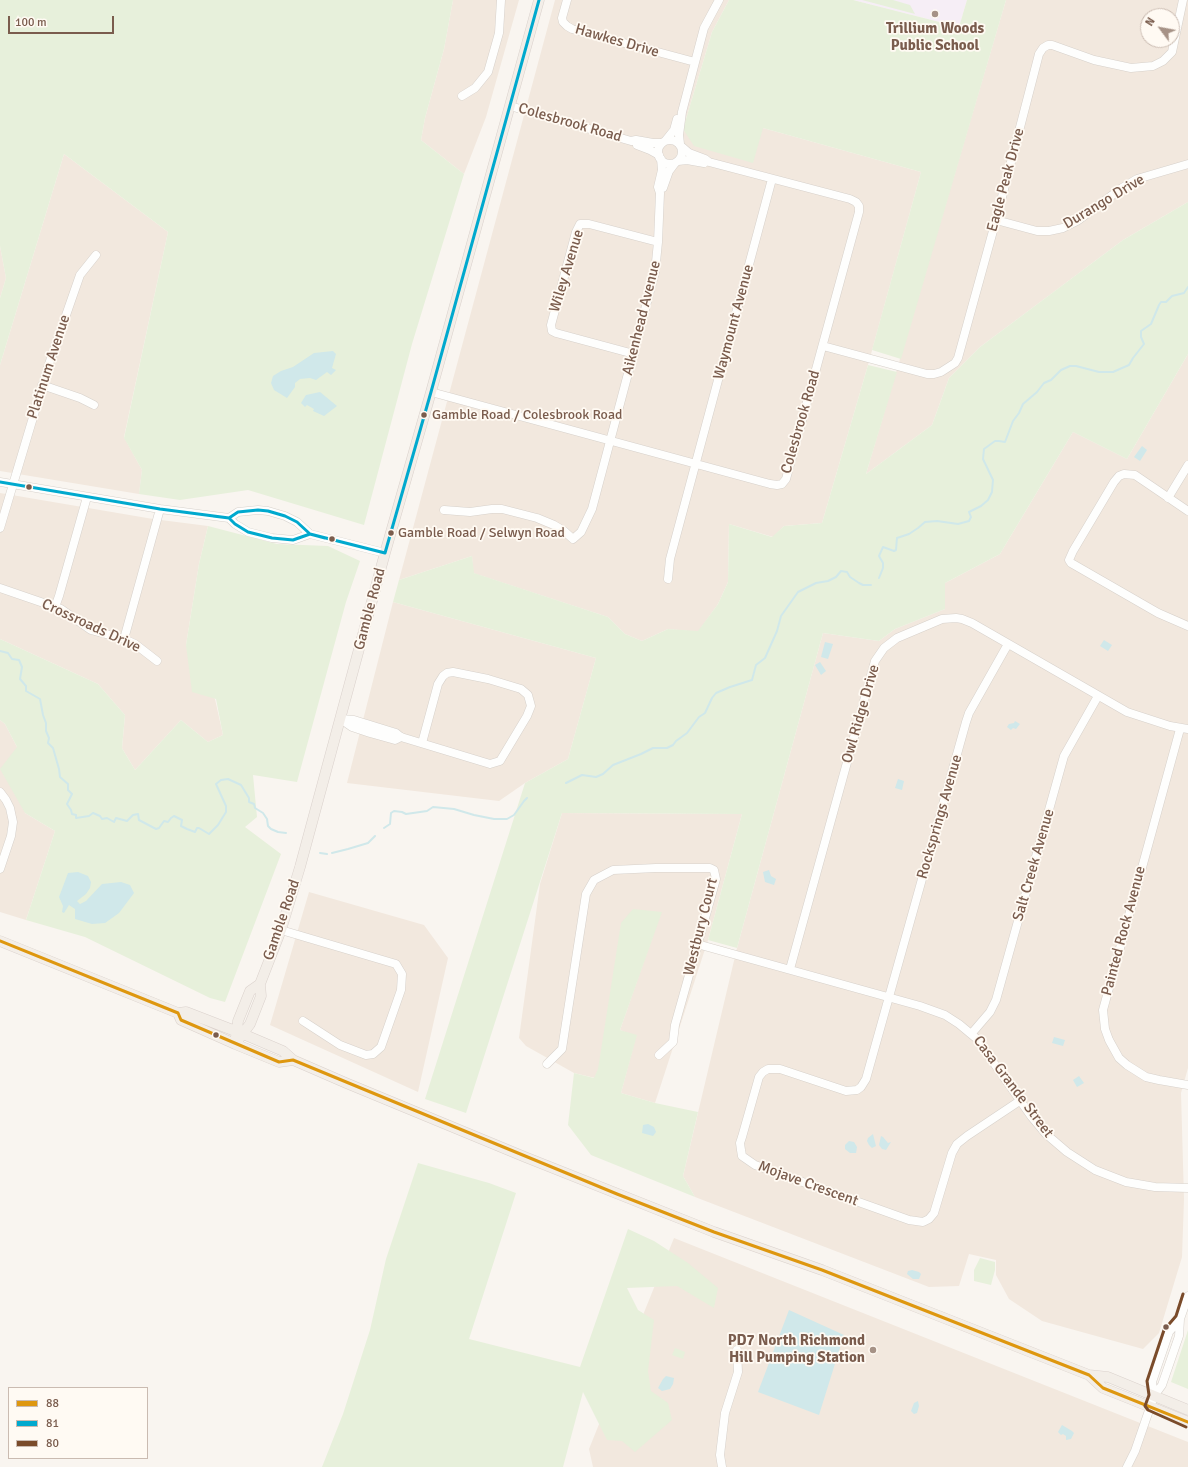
<!DOCTYPE html>
<style>
body{margin:0}
#map{position:relative;width:1188px;height:1467px;overflow:hidden;background:#f9f5f0;font-family:Signika,sans-serif}
canvas{display:block}
.legend{position:absolute;left:8px;top:1387px;width:140px;height:72px;box-sizing:border-box;background:#fffaf3;border:1px solid #cabbb1;margin:0;padding:5px 7px;list-style:none;font-size:12px;color:#7a5c4d}
.legend li{display:flex;align-items:center;gap:8px;height:20px}
.legend b{width:20px;border:1px solid #cabbb1}
.north{position:absolute;left:1140px;top:8px;width:40px;height:40px;box-sizing:border-box;background:#fffaf3;border:1px solid #cabbb1;border-radius:50%;rotate:302deg;font-size:11px;font-weight:700;line-height:16px;text-align:center;color:#7a5c4d}
.north::after{content:'';display:block;margin:auto;width:14px;height:18px;background:#a69286;clip-path:polygon(50% 0,100% 100%,50% 72%,0 100%)}
.scale{position:absolute;left:8px;top:16px;width:106px;height:18px;box-sizing:border-box;border:2px solid #7a5c4d;border-top:0;padding-left:5px;font-size:12px;line-height:14px;white-space:nowrap;color:#7a5c4d;-webkit-text-stroke:3px #fffaf3;paint-order:stroke}
</style>
<div id="map">
<canvas width="1188" height="1467"></canvas>
<ul class="legend">
<li><b style="height:5px;background:#de970f"></b>88</li>
<li><b style="height:5px;background:#00a9ce"></b>81</li>
<li><b style="height:5px;background:#7a4b2a"></b>80</li>
</ul>
<div class="north">N</div>
<div class="scale">100 m</div>
</div>
<script>
const ctx = document.querySelector('canvas').getContext('2d');
ctx.lineJoin = 'round';
function paint(path, color) { ctx.fillStyle = color; ctx.fill(path, 'evenodd'); }
const toPath = rows => new Path2D(rows.map(r => 'M' + r).join(''));
function trace(path, color, width, dash) { ctx.strokeStyle = color; ctx.lineWidth = width; ctx.lineCap = dash ? 'butt' : 'round'; ctx.setLineDash(dash || []); ctx.stroke(path); }
function label(font, color, halo, rows, align = 'center') {
  ctx.font = font + ' Signika,sans-serif'; ctx.lineWidth = 3.5; ctx.setLineDash([]); ctx.textBaseline = 'middle'; ctx.strokeStyle = halo; ctx.fillStyle = color; for (const [text, x, y, turn = 0] of rows) {
    ctx.save(); ctx.translate(x, y); ctx.rotate((+turn || 0) * Math.PI / 180); ctx.textAlign = isNaN(turn) ? turn : align; if (halo) ctx.strokeText(text, 0, 0); ctx.fillText(text, 0, 0); ctx.restore();
  }
}
paint(toPath([
 [453,0,519,0,486,117,464,174,421,140,425,118,444,49],
 [555,0,729,0,712,32,683,129,763,128,921,172,868,365,822,523,784,526,773,537,729,524,728,582,718,604,698,632,668,629,642,641,625,634,608,617,473,573,472,556,399,580],
 [1006,0,1188,0,1188,202,1123,240,980,347,949,378,932,425,866,474],
 [1148,16,1172,16,1172,40,1148,40],
 [64,154,168,232,124,437,142,470,139,494,0,471,0,365],
 [0,246,6,278,0,298],
 [1188,354,1188,1068,1181,1093,1184,1199,1182,1257,1159,1333,1143,1349,1042,1321,1009,1299,996,1275,996,1260,969,1254,959,1286,929,1287,695,1197,683,1176,737,948,823,633,879,641,895,629,945,609,945,583,1000,554,1073,432,1127,459],
 [0,493,153,519,208,526,199,564,186,645,215,699,223,735,208,742,181,720,135,770,122,748,125,715,98,684,0,639],
 [393,602,596,658,568,759,525,783,499,801,347,783],
 [0,720,5,724,17,747,25,813,55,831,26,920,0,912],
 [562,813,742,814,708,940,655,1103,621,1093,636,1036,620,1030,661,912,595,1078,574,1073,526,1046,519,1038,540,884],
 [309,892,424,925,448,958,418,1092,270,1025],
 [674,1238,1188,1442,1188,1467,593,1467,589,1449]
]), '#f2e8de');
paint(toPath([
 [853,0,967,0,959,27]
]), '#f6eef6');
paint(toPath([
 [0,0,453,0,444,49,425,118,421,140,464,174,412,344,364,525,248,490,180,500,139,494,142,470,124,438,168,232,64,154,0,365,0,298,6,278,0,246],
 [729,0,853,0,959,27,967,0,1006,0,901,359,872,350,921,172,763,128,753,163,694,146,683,129,712,32],
 [862,0,893,0,910,5,915,14],
 [1188,202,1188,354,1127,459,1073,432,1000,554,945,583,945,609,895,629,879,641,823,633,737,948,708,940,742,814,562,813,466,1113,425,1099,525,783,568,759,596,658,393,602,399,580,472,556,474,573,608,617,625,634,642,641,668,629,698,631,718,604,728,582,729,524,772,537,784,526,822,523,868,365,897,372,866,474,932,425,949,378,980,347,1123,240],
 [208,526,277,544,328,546,360,561,346,602,297,782,253,775,257,817,245,827,281,854,225,1002,210,998,85,937,26,920,55,831,25,813,0,769,17,747,5,724,0,720,0,639,98,684,125,715,122,748,135,770,181,720,208,742,223,735,216,699,192,692,186,645,199,564],
 [633,909,662,912,620,1030,637,1035,621,1093,655,1103,698,1112,683,1176,695,1197,591,1155,568,1125,574,1073,594,1078,598,1069,621,923],
 [418,1163,489,1183,516,1193,469,1339,580,1367,628,1229,654,1241,688,1263,718,1288,714,1308,677,1286,627,1288,638,1310,654,1320,648,1371,651,1391,668,1403,672,1420,635,1452,622,1441,607,1440,583,1392,563,1467,322,1467,343,1414,370,1330,386,1259],
 [980,1258,995,1262,995,1270,991,1285,974,1281,974,1270],
 [1188,1330,1188,1389,1171,1382],
 [675,1348,685,1352,683,1359,672,1355]
]), '#e7f0db');
paint(toPath([
 [333,351,336,354,332,368,336,370,331,375,327,372,316,380,310,378,300,379,295,383,295,387,287,398,274,390,271,383,273,376,281,371,293,367,314,353],
 [320,392,337,406,324,416,313,411,314,409,307,405,305,407,301,403,306,395],
 [1142,446,1147,450,1140,461,1134,457],
 [1104,640,1112,645,1108,651,1100,646],
 [825,642,833,644,828,659,821,657],
 [820,662,826,671,821,675,815,665],
 [1015,721,1020,724,1016,729,1013,728,1011,730,1007,727,1009,724,1014,723],
 [898,779,904,781,902,790,895,788],
 [769,870,771,876,776,879,774,885,765,882,763,872],
 [78,872,88,876,91,882,90,888,86,894,77,901,80,904,86,901,102,884,121,882,130,885,134,893,119,913,105,923,92,924,75,919,75,909,69,905,64,913,62,912,63,906,59,897,68,873],
 [1054,1037,1065,1040,1063,1046,1052,1043],
 [1079,1076,1084,1083,1077,1087,1073,1080],
 [648,1124,654,1127,656,1132,653,1136,642,1133,643,1125],
 [873,1134,876,1146,872,1148,869,1145,867,1141,868,1138],
 [881,1136,883,1137,888,1143,891,1142,886,1150,882,1149,879,1145],
 [849,1141,854,1142,857,1147,856,1153,850,1153,845,1149,845,1145],
 [912,1270,919,1272,921,1274,919,1279,913,1279,907,1274,908,1271],
 [789,1310,844,1335,819,1415,758,1392],
 [666,1376,674,1378,673,1384,670,1389,662,1391,658,1388,663,1379],
 [918,1401,919,1406,917,1413,914,1414,911,1411,914,1403],
 [1062,1425,1072,1431,1074,1433,1071,1439,1066,1440,1066,1436,1063,1434,1061,1435,1058,1432]
]), '#d0e8ea');
trace(toPath([
 [879,578,883,568,883,563,879,556,883,547,894,551,896,550,897,538,909,534,918,528,925,522,937,521,958,524,969,521,971,517,969,512,981,506,988,500,992,492,993,480,983,459,984,449,995,441,999,441,1005,442,1013,421,1019,413,1023,404,1037,392,1044,383,1051,380,1061,370,1070,366,1076,366,1099,372,1113,372,1129,365,1133,358,1144,344,1141,337,1141,331,1151,324,1159,305,1161,302,1166,302,1172,296,1184,293,1188,287],
 [0,651,8,653,12,659,19,660,22,667,20,679,26,686,26,691,40,699,43,715,46,723,46,731,49,738,48,743,53,748,59,769,60,777,68,784,68,790,72,794,67,804,71,810,72,814,76,815,76,818,89,816,93,813,100,816,102,819,107,818,114,822,116,818,127,821,133,815,138,814,139,820,156,829,159,828,164,821,168,822,171,818,174,816,182,820,181,826,187,829,195,832,197,828,199,828,209,834,218,825,226,812,226,806,216,784,221,780,228,779,241,785,249,798,249,802,254,804,255,808,263,813,267,819,268,826,271,829,278,832,286,833],
 [566,783,582,775,596,777,603,774,613,765,641,754,653,748,667,748,673,745,676,741,687,733,699,717,705,713,712,698,716,693,730,687,752,680,756,665,765,658,777,631,781,616,798,592,816,583,828,581,836,577,841,571,847,572,850,577,859,583,863,585,871,585],
 [384,828,390,824,391,813,394,811,402,812,406,814,427,811,433,807,454,809,474,815,494,819,507,819,514,815,524,801,527,798],
 [320,853,327,854],
 [332,853,348,849,368,843,375,836]
]), '#d0e8ea', 2);
const minor = toPath([
 [567,0,562,18,563,22,567,26,572,29,695,62],
 [462,96,475,88,488,72,499,33,501,0],
 [510,106,631,141,636,140,653,143,662,143],
 '658 152a12 12 0 1 1 24 0a12 12 0 1 1-24 0Z',
 [666,140,674,130,677,119],
 [680,144,679,135,682,112,704,28,719,0],
 [637,145,650,150,659,155],
 [678,161,687,160,704,163],
 [663,188,669,171,675,163],
 [996,220,1037,231,1049,231,1063,228,1077,221,1122,188,1137,179,1188,164],
 [823,346,927,374,934,374,941,372,955,363,958,358,996,220,1039,54,1043,48,1048,45,1052,45,1094,60,1131,68,1153,66,1163,61,1172,52,1183,0],
 [634,354,556,333,552,331,551,325,576,232,580,224,589,224,658,242],
 [42,385,80,398,94,405],
 [431,392,770,484,777,485,782,484,786,479,859,212,859,206,856,202,850,199,709,162,705,159,689,153,682,147],
 [0,482,160,509,229,518,235,524,248,532,272,538,293,540,310,534],
 [1168,498,1188,465],
 [444,510,470,512,492,509,502,509,537,518,554,525,564,531,573,539,581,532,592,509,596,494,655,272,658,242,660,193,658,187,662,170,661,159],
 [1188,511,1135,475,1124,474,1119,476,1114,482,1073,551,1069,560,1071,563,1158,613,1188,626],
 [229,518,238,512,258,510,268,511,285,516,297,522,310,534,385,553],
 [0,528,49,364,80,275,96,255],
 [668,579,670,559,772,179],
 [0,588,61,609,91,630,124,639,135,644,157,661],
 [55,607,59,596,87,497],
 [124,639,160,509],
 [1008,644,969,713,966,722,866,1079,861,1087,857,1090,846,1091,780,1069,768,1069,763,1072,759,1077,742,1137,740,1143,741,1150,742,1156,755,1165,909,1220,923,1222,929,1219,934,1213,952,1153,957,1144,967,1136,1021,1100],
 [341,719,354,720,396,733,401,737,490,764,500,761,527,716,531,706,528,695,521,689,488,679,453,672,447,673,443,676,438,684,422,743],
 [342,720,352,727,370,733,395,740,401,737],
 [1180,729,1103,1010,1105,1029,1109,1040,1119,1058,1127,1065,1146,1077,1159,1080,1188,1085],
 [0,792,6,800,10,808,13,822,11,836,0,869],
 [281,930,396,964,402,974,401,990,381,1047,373,1054,366,1055,340,1045,303,1021],
 [697,944,920,1006,945,1015,959,1024,977,1039,1031,1116,1046,1134,1067,1152,1095,1170,1126,1182,1155,1187,1188,1188],
 [790,969,875,661,884,648,897,638,942,619,956,618,962,619,972,623,1127,712,1170,726,1188,729],
 [972,1033,990,1012,996,1000,1064,756,1098,696],
 [547,1064,562,1049,586,894,594,880,613,870,656,868,710,868,714,870,716,879,675,1025,673,1042,659,1055],
 [1154,1396,1152,1382,1169,1332,1180,1319],
 [722,1467,720,1455,725,1413,738,1372,737,1350],
 [1127,1467,1135,1451,1154,1396,1162,1385,1179,1336,1180,1319,1188,1296]
]);
const major = toPath([
 [0,941,178,1013,186,1012,243,1034,283,1051,293,1060,346,1083,525,1157,714,1232,822,1270,1089,1375,1108,1377,1188,1410],
 [178,1013,181,1020,235,1044,279,1062,293,1060],
 [236,1037,238,1021,250,991,260,984],
 [235,1044,250,1024,261,996,260,984,281,930,300,867,385,553,431,392,539,0],
 [1089,1375,1103,1388,1188,1422]
]);
trace(minor, '#d7d1cb', 9);
trace(major, '#dad1cc', 11);
trace(minor, '#fefefd', 8);
trace(major, '#f3eee8', 10);
trace(toPath([
 [0,941,178,1013,181,1020,279,1062,293,1060,617,1194,714,1232,822,1270,1089,1375,1103,1388,1188,1422]
]), '#de970f', 3);
trace(toPath([
 [0,482,160,509,229,518,238,512,258,510,268,511,285,516,297,522,310,534,385,553],
 [213,516,229,518,235,524,248,532,272,538,293,540,310,534,325,538],
 [385,553,431,392,539,0]
]), '#00a9ce', 3);
trace(toPath([
 [1183,1294,1176,1316,1164,1330,1147,1381,1149,1395,1145,1406,1148,1410,1186,1427]
]), '#7a4b2a', 3);
for (const [x, y, r, color] of [
 [935,14,4,"#a69286"],
 [424,415,3.5,"#7a5c4d"],
 [29,487,3.5,"#7a5c4d"],
 [391,533,3.5,"#7a5c4d"],
 [332,539,3.5,"#7a5c4d"],
 [216,1035,3.5,"#7a5c4d"],
 [1166,1327,3.5,"#7a5c4d"],
 [873,1350,4,"#a69286"]
]) { const dot = new Path2D(); dot.arc(x, y, r, 0, 2 * Math.PI); ctx.fillStyle = color; ctx.fill(dot); trace(dot, '#fffaf3', 1.5); }
label('14px', '#7a5c4d', '#fffaf3', [
 ["Gamble Road / Colesbrook Road",432,415],
 ["Gamble Road / Selwyn Road",398,533]
], 'left');
label('bold 15px', '#7a5c4d', '#fffaf3', [
 ["Trillium Woods",935,29],
 ["Public School",935,46],
 ["PD7 North Richmond",865,1341,"right"],
 ["Hill Pumping Station",865,1358,"right"]
]);
label('15px', '#7a5c4d', '#fffaf3', [
 ["Hawkes Drive",617,41,16],
 ["Colesbrook Road",570,123,16],
 ["Eagle Peak Drive",1006,180,-75],
 ["Durango Drive",1104,202,-31],
 ["Wiley Avenue",567,271,-73],
 ["Aikenhead Avenue",642,318,-76],
 ["Waymount Avenue",734,322,-75],
 ["Platinum Avenue",49,367,-72],
 ["Colesbrook Road",801,422,-74],
 ["Gamble Road",370,609,-75],
 ["Crossroads Drive",91,626,25],
 ["Owl Ridge Drive",861,714,-74],
 ["Rocksprings Avenue",940,817,-74],
 ["Salt Creek Avenue",1034,865,-74],
 ["Gamble Road",282,920,-71],
 ["Westbury Court",701,927,-76],
 ["Painted Rock Avenue",1124,931,-75],
 ["Casa Grande Street",1013,1087,53],
 ["Mojave Crescent",808,1184,20]
]);
</script>
